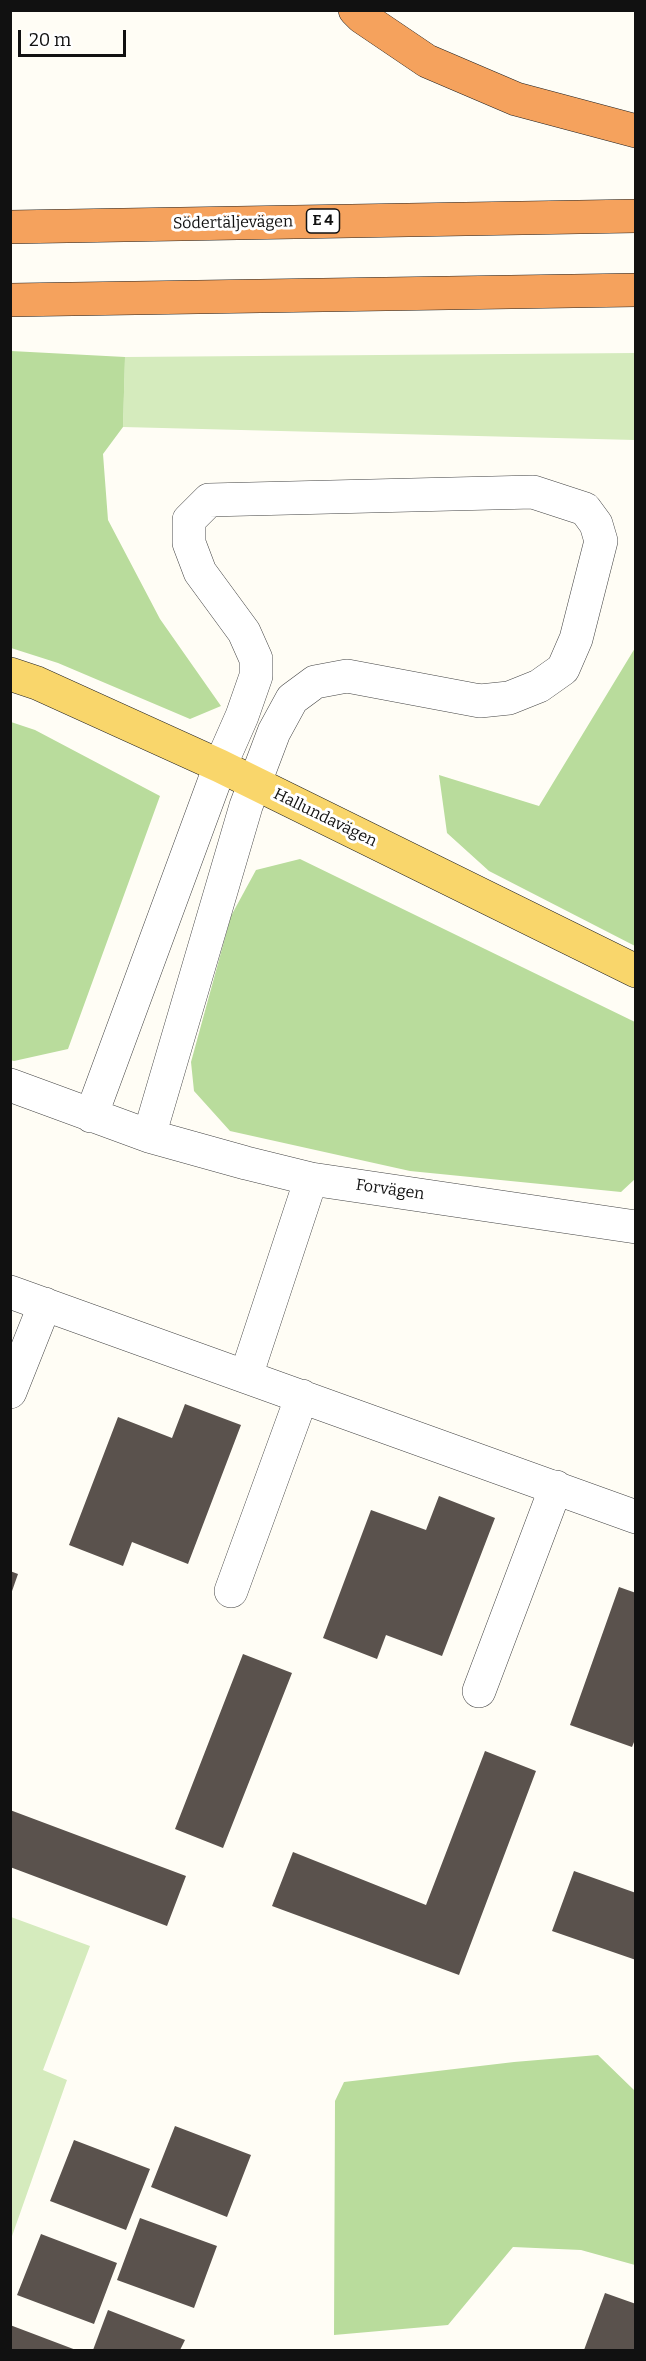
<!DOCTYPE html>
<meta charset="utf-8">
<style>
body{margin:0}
#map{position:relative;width:646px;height:2361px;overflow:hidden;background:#fffdf5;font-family:Bitter,serif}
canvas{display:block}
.frame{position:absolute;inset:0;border:12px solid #111;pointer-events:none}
.scale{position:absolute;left:18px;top:30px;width:108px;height:27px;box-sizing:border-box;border:3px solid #111;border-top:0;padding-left:8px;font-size:18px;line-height:21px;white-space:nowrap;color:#111;-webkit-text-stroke:4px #fff;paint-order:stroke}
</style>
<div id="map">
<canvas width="646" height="2361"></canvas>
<div class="frame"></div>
<div class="scale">20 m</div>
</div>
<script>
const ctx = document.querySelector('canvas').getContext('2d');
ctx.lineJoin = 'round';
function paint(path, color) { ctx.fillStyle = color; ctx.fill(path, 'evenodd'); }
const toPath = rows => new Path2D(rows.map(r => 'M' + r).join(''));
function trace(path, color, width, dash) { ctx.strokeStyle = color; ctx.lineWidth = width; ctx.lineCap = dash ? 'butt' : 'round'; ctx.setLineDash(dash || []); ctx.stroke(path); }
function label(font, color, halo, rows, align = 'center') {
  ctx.font = font + ' Bitter,serif'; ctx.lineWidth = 6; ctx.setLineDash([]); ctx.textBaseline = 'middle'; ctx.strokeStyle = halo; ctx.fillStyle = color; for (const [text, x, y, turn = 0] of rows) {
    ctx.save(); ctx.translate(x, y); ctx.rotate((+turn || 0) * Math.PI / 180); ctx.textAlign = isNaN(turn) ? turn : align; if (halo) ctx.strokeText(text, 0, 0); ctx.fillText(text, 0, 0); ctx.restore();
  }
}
paint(toPath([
 [635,353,635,440,123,427,125,357],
 [11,1917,90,1946,43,2070,67,2080,11,2239]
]), '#d5ebbd');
paint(toPath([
 [11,351,125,357,123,427,103,454,108,520,160,619,221,706,190,719,58,663,11,648],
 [635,648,636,946,635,946,489,871,447,833,439,775,539,806],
 [11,722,35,730,160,796,68,1049,14,1061,10,1060],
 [300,859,635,1022,635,1179,621,1192,410,1171,230,1131,194,1091,191,1062,231,916,256,870],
 [598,2055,635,2091,635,2265,581,2250,513,2247,448,2325,334,2335,335,2101,344,2082,514,2062]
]), '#b9dc9c');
paint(toPath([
 [185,1404,241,1425,188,1564,132,1542,123,1566,69,1545,118,1417,172,1438],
 [439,1496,495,1518,442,1656,386,1635,377,1659,323,1638,371,1510,426,1530],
 [10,1571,18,1574,11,1594,10,1594],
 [619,1587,636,1593,636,1737,632,1747,570,1725],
 [243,1654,292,1673,223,1848,175,1829],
 [485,1751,536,1771,459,1975,272,1906,293,1852,426,1905],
 [10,1810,186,1876,167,1926,10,1867],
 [574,1871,636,1893,636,1960,552,1931],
 [175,2126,251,2155,227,2217,151,2187],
 [74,2140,150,2169,126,2230,50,2201],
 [140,2218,217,2246,194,2308,117,2280],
 [41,2234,117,2263,94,2324,17,2295],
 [605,2293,636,2304,636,2350,584,2350],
 [108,2310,185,2340,180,2350,93,2350],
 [10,2325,76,2350,10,2350]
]), '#5a524d');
const minor = toPath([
 [10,1085,149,1136,246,1163,311,1179,636,1227],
 [91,1116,220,766,242,716,256,676,256,659,244,632,200,572,189,543,189,520,209,500,533,492,585,509,596,524,601,541,576,639,563,669,539,686,509,698,480,701,347,676,315,682,292,699,274,732,246,806,149,1136],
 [10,1292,636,1517],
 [246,1376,311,1179],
 [10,1392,45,1304],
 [231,1591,302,1396],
 [479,1691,556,1487]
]);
const major = toPath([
 [10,674,37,683,220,766,636,971]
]);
const highway = toPath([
 [355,10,362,17,427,61,516,99,636,131],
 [10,227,636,216],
 [10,300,636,290]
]);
trace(minor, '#444', 34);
trace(major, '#222', 34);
trace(highway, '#222', 34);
trace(minor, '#fff', 33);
trace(major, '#f9d66b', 33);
trace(highway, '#f5a25d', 33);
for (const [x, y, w] of [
 [323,221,33]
]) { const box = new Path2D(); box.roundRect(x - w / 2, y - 12, w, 24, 4.5); ctx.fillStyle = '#fff'; ctx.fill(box); trace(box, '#111', 1.5); }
label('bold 15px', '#111', null, [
 ["E 4",323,221]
]);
label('16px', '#111', '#fff', [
 ["Södertäljevägen",233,223,-1],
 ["Hallundavägen",325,818,26],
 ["Forvägen",390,1190,8]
]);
</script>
